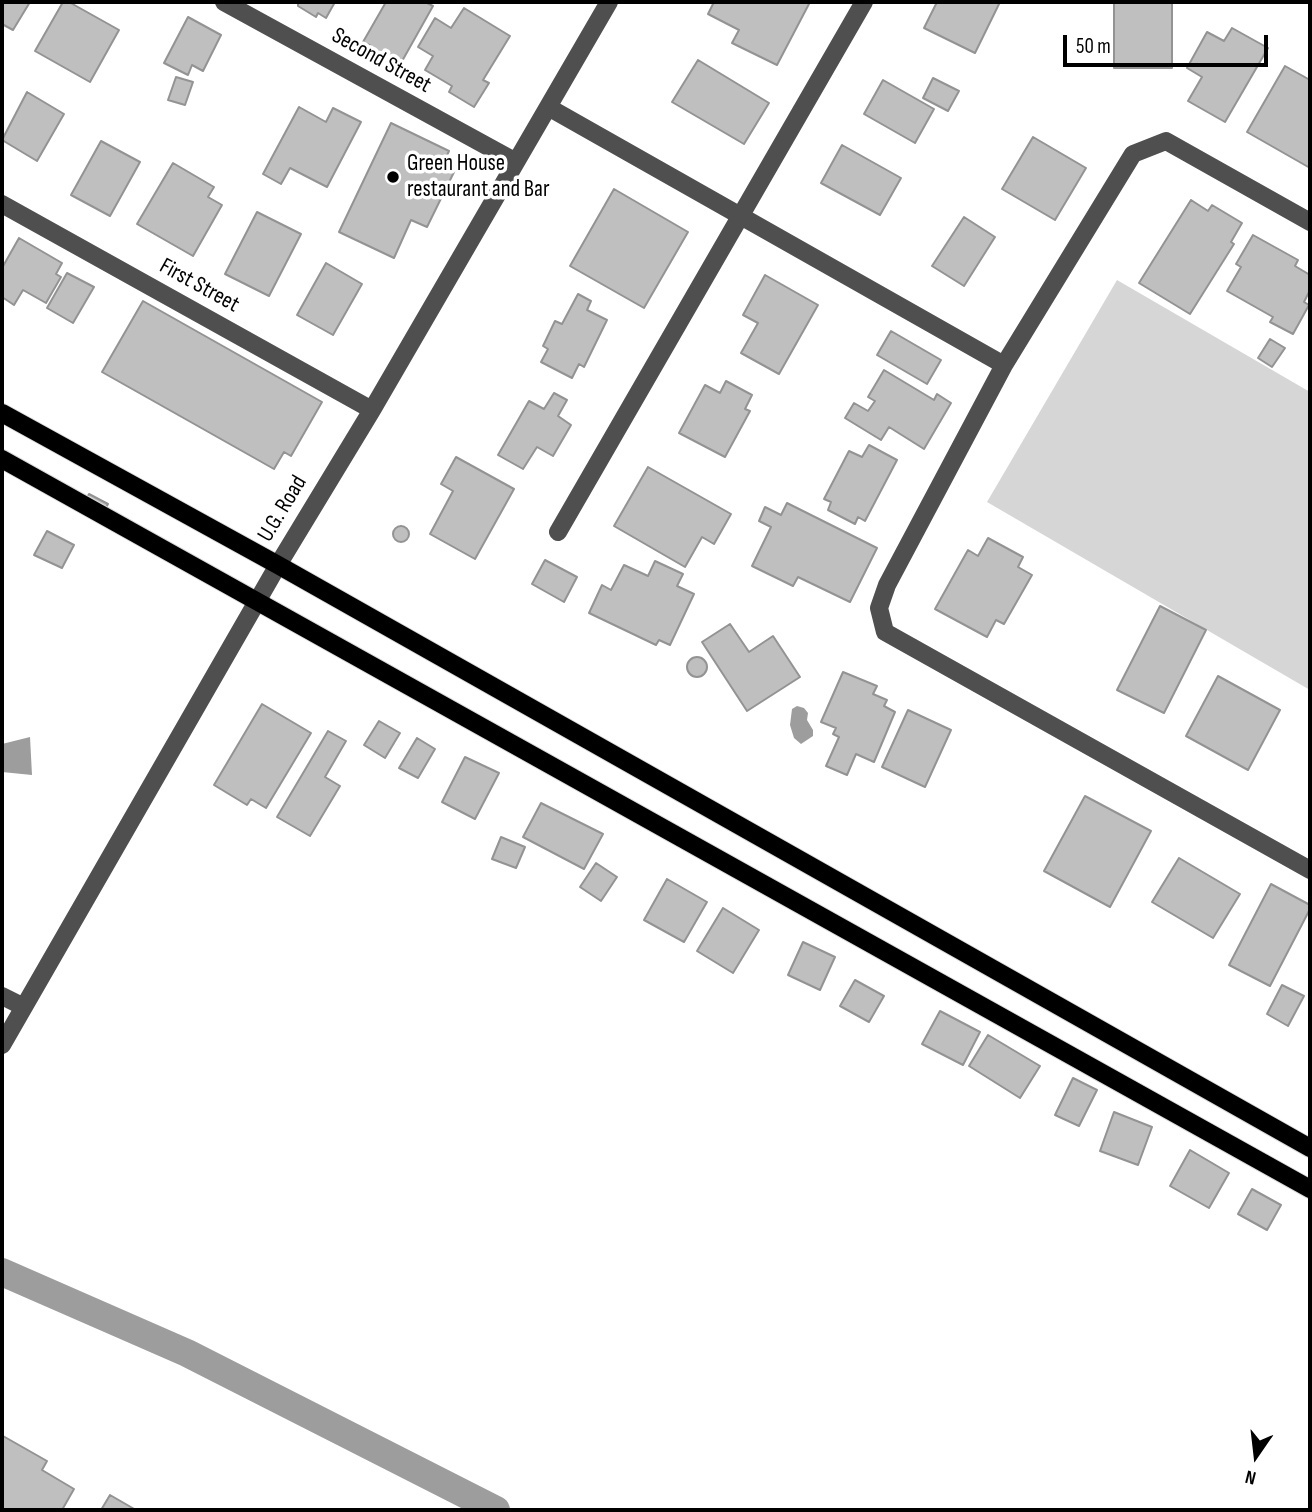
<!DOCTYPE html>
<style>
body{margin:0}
#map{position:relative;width:1312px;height:1512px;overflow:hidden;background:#fff;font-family:"Sofia Sans Condensed",sans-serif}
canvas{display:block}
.frame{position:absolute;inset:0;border:4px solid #000;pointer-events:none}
.north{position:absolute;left:1221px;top:1421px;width:70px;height:70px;-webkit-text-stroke:5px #fff;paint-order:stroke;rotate:194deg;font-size:19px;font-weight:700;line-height:28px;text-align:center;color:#000}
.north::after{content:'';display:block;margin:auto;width:24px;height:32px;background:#000;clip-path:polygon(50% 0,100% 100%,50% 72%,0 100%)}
.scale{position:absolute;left:1063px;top:35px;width:205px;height:32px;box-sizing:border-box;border:4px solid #000;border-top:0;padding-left:9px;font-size:21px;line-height:24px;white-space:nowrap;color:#000;-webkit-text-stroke:5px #fff;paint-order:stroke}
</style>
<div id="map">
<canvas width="1312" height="1512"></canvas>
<div class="frame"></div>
<div class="north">N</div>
<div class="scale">50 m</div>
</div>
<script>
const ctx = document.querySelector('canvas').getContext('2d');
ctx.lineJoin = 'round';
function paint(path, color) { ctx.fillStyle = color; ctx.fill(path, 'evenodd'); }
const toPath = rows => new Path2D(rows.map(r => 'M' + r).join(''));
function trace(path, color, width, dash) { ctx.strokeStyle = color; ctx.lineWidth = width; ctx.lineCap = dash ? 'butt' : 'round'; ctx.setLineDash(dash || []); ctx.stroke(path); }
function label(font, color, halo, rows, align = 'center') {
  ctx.font = font + ' "Sofia Sans Condensed",sans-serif'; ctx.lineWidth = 7; ctx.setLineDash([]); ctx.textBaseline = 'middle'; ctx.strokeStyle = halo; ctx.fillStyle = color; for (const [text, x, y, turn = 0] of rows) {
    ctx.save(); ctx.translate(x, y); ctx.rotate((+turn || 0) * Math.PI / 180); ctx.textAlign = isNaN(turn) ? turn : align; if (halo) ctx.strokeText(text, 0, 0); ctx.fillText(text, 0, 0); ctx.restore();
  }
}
paint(toPath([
 [1117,280,1310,392,1310,690,987,502]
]), '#d6d6d6');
paint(toPath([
 [797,706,804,708,808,713,807,720,813,730,813,736,801,744,794,738,790,725,792,709],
 [30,737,32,775,2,772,2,744]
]), '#9d9d9d');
trace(toPath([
 [2,1272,187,1353,496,1510]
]), '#9d9d9d', 28);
const building = toPath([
 [2,2,30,2,13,30,2,24,2,2],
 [63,2,69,2,119,30,90,82,35,51,63,2],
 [298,2,335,2,326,18,318,13,316,17,298,6,298,2],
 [386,2,425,2,433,6,401,63,391,58,388,63,368,51,371,46,363,42,386,2],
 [714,2,810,2,777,65,732,43,739,30,708,14,714,2],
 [937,2,1000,2,975,53,924,28,937,2],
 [1114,2,1172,2,1172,68,1114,68,1114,2],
 [464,8,510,36,483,80,489,83,474,107,449,92,452,86,425,70,433,56,418,47,435,18,451,28,464,8],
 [188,17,221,35,203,71,192,65,188,75,164,63,188,17],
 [1232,28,1268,48,1225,122,1188,101,1202,77,1187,68,1207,32,1224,41,1232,28],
 [698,60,769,103,744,144,672,102,698,60],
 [1285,66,1310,80,1310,168,1247,132,1285,66],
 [176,77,193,82,185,105,168,100,176,77],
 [933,78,959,91,948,111,923,98,933,78],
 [883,80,934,109,915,143,864,114,883,80],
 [27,92,64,114,37,161,2,140,27,92],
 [299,107,326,122,333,108,361,122,327,187,290,168,281,184,263,174,299,107],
 [391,123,449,151,444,162,456,168,427,227,411,220,394,258,339,232,391,123],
 [1033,137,1086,168,1055,220,1002,189,1033,137],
 [101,141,140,162,110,216,71,195,101,141],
 [842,145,901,178,880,215,821,183,842,145],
 [173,163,214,187,208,197,222,205,193,256,137,224,173,163],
 [614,189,688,232,644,308,570,266,614,189],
 [1191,200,1208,211,1212,205,1242,223,1231,242,1234,244,1190,314,1139,283,1191,200],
 [257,212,301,234,269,296,225,274,257,212],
 [964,217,995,237,964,286,932,266,964,217],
 [1253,235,1298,260,1295,266,1310,275,1310,290,1304,302,1309,305,1293,334,1270,322,1273,317,1227,291,1241,267,1236,264,1253,235],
 [19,238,62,263,56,274,61,277,46,303,23,290,14,305,2,297,2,268,19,238],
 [326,263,362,284,333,335,297,315,326,263],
 [67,273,94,287,73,323,47,308,67,273],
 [765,275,818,305,779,374,741,353,758,323,743,315,765,275],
 [578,294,591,301,587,310,607,320,584,367,579,364,572,378,541,362,548,349,543,346,555,321,562,324,578,294],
 [143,301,322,402,291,456,284,452,274,469,102,372,143,301],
 [891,331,941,360,927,384,877,355,891,331],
 [1270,339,1285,348,1272,367,1258,358,1270,339],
 [884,370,934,400,937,394,951,403,924,449,889,427,881,440,845,418,854,403,868,411,875,401,868,397,884,370],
 [726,381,752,395,745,409,750,411,725,457,679,433,705,385,720,393,726,381],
 [554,393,567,400,558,416,571,425,553,456,537,447,523,469,498,455,529,401,544,409,554,393],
 [869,445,897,460,865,521,858,517,855,524,828,510,831,502,824,499,849,451,862,457,869,445],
 [456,457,514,489,475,559,430,534,453,491,441,484,456,457],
 [648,467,731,514,714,544,702,537,685,567,614,526,648,467],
 [89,494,108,504,104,511,85,501,89,494],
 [787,503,877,548,850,602,798,577,793,586,752,566,771,527,759,521,765,507,781,515,787,503],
 '393 534a8 8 0 1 1 16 0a8 8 0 1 1-16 0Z',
 [47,531,74,545,62,568,34,555,47,531],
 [988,538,1023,557,1018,567,1032,575,1004,624,996,620,987,637,935,609,968,550,978,556,988,538],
 [545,560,577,577,564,602,532,584,545,560],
 [655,561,683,574,677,586,694,594,670,645,659,640,656,645,589,613,602,585,611,590,624,565,648,576,655,561],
 [1160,606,1206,630,1164,713,1117,690,1160,606],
 [730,624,749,652,773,636,800,677,747,711,702,642,730,624],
 '687 667a10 10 0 1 1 20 0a10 10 0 1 1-20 0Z',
 [843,672,877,686,873,694,887,700,884,706,895,712,874,762,856,754,847,775,826,766,839,737,833,734,836,728,821,722,843,672],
 [1218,676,1280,710,1248,770,1186,736,1218,676],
 [262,704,311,733,266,808,251,799,247,805,214,785,262,704],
 [908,710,951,730,925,787,882,767,908,710],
 [379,721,400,733,385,758,364,745,379,721],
 [328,731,346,741,325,777,340,786,310,836,277,817,328,731],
 [417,738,435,749,418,778,399,768,417,738],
 [465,757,499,773,475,819,442,802,465,757],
 [1085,796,1151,831,1110,907,1044,871,1085,796],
 [541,803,603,834,584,869,523,837,541,803],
 [501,837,525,847,516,868,492,859,501,837],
 [1179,858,1240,894,1213,938,1152,902,1179,858],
 [596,863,617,877,601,901,580,887,596,863],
 [667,879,707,902,684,942,644,920,667,879],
 [1271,884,1310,905,1310,909,1270,986,1229,965,1271,884],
 [723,908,759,930,733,973,697,951,723,908],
 [803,942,835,957,820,990,788,975,803,942],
 [855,980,884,996,869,1022,840,1006,855,980],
 [1282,985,1304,996,1288,1026,1267,1014,1282,985],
 [940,1011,980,1032,963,1065,922,1044,940,1011],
 [988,1035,1040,1066,1020,1098,969,1066,988,1035],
 [1073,1078,1097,1090,1079,1126,1055,1115,1073,1078],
 [1114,1112,1152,1127,1138,1165,1100,1151,1114,1112],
 [1190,1150,1229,1173,1209,1208,1170,1186,1190,1150],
 [1252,1189,1281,1205,1267,1230,1238,1214,1252,1189],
 [3,1436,47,1461,42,1470,74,1489,62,1510,2,1510,3,1436],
 [110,1495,136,1510,101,1510,110,1495]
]);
paint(building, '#bfbfbf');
trace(building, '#939393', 2);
const major = toPath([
 [2,413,278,565,1310,1148],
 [2,459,1310,1189]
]);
trace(major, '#dbdbdb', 20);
trace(toPath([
 [224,2,516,162],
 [548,107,1004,365],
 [2,204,372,410],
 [1310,222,1166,141,1133,154,1004,365,887,585,879,608,885,632,1310,870],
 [558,532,864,2],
 [2,996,24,1007],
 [2,1045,278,565,372,410,609,2]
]), '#4f4f4f', 18);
trace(major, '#000', 18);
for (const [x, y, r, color] of [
 [393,177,7,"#000"]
]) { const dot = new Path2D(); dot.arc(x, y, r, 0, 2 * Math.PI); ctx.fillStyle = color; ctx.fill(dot); trace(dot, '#fff', 2.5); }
label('23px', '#000', '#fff', [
 ["Second Street",381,61,29],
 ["First Street",199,286,29],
 ["U.G. Road",283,509,-59]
]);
label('23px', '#000', '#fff', [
 ["Green House",407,164],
 ["restaurant and Bar",407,190]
], 'left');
</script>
